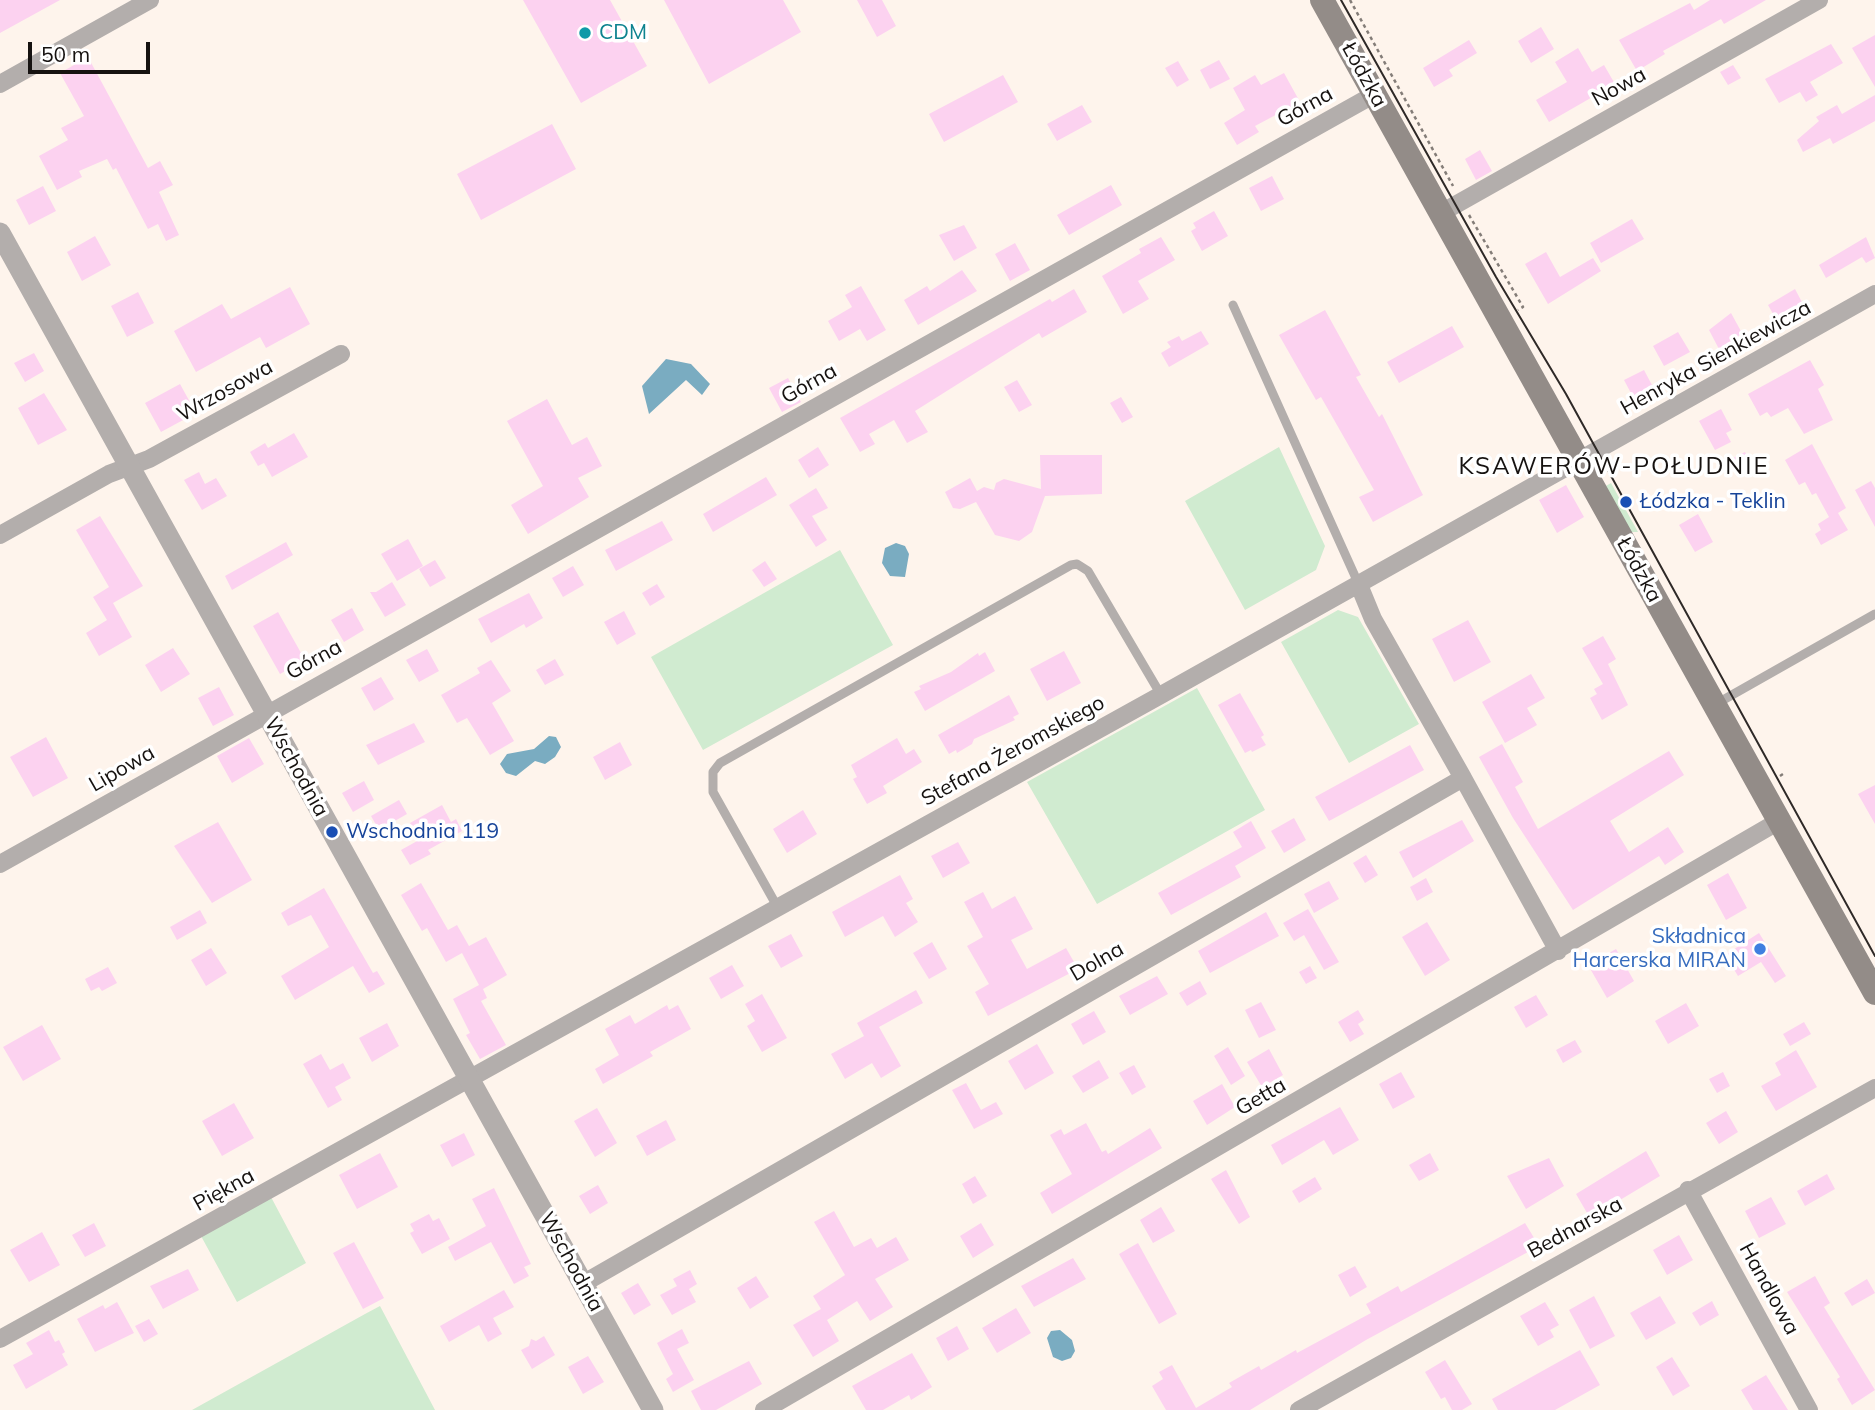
<!DOCTYPE html>
<meta charset="utf-8">
<style>
body{margin:0}
#map{position:relative;width:1875px;height:1410px;overflow:hidden;background:#fef4ec;font-family:Mulish,sans-serif}
canvas{display:block}
.scale{position:absolute;left:28px;top:42px;width:122px;height:32px;box-sizing:border-box;border:4px solid #161210;border-top:0;padding-left:9px;font-size:21px;line-height:24px;white-space:nowrap;color:#161210;-webkit-text-stroke:5px #fff;paint-order:stroke}
</style>
<div id="map">
<canvas width="1875" height="1410"></canvas>
<div class="scale">50 m</div>
</div>
<script>
const ctx = document.querySelector('canvas').getContext('2d');
ctx.lineJoin = 'round';
function paint(path, color) { ctx.fillStyle = color; ctx.fill(path, 'evenodd'); }
const toPath = rows => new Path2D(rows.map(r => 'M' + r).join(''));
function trace(path, color, width, dash) { ctx.strokeStyle = color; ctx.lineWidth = width; ctx.lineCap = dash ? 'butt' : 'round'; ctx.setLineDash(dash || []); ctx.stroke(path); }
function label(font, color, halo, rows, align = 'center') {
  ctx.font = font + ' Mulish,sans-serif'; ctx.lineWidth = 7; ctx.setLineDash([]); ctx.textBaseline = 'middle'; ctx.strokeStyle = halo; ctx.fillStyle = color; for (const [text, x, y, turn = 0] of rows) {
    ctx.save(); ctx.translate(x, y); ctx.rotate((+turn || 0) * Math.PI / 180); ctx.textAlign = isNaN(turn) ? turn : align; if (halo) ctx.strokeText(text, 0, 0); ctx.fillText(text, 0, 0); ctx.restore();
  }
}
paint(toPath([
 [1279,447,1325,546,1316,570,1245,610,1185,501],
 [1611,483,1638,532,1630,532,1604,487],
 [840,550,893,645,703,750,651,657],
 [1338,610,1358,617,1419,724,1349,763,1281,642],
 [1197,688,1265,810,1097,904,1027,782],
 [271,1197,306,1263,237,1302,201,1236],
 [380,1306,435,1410,192,1410,365,1314]
]), '#d0ebd0');
paint(toPath([
 [666,359,691,364,710,384,702,395,686,380,649,414,642,386],
 [896,543,905,546,909,554,905,577,890,576,882,563,885,548],
 [549,736,556,737,561,747,555,757,545,764,535,761,516,776,506,773,500,764,507,754,534,749],
 [1060,1330,1072,1340,1075,1351,1071,1358,1062,1361,1053,1357,1047,1338,1051,1331]
]), '#7aacc1');
paint(toPath([
 [0,0,60,0,0,33],
 [523,0,610,0,647,66,581,103],
 [664,0,783,0,801,32,709,84],
 [857,0,882,0,896,26,877,37],
 [1710,0,1766,0,1724,24,1721,19,1663,51,1665,54,1637,71,1619,40,1690,3,1694,10],
 [1541,27,1554,49,1531,63,1518,41],
 [1875,35,1875,87,1852,48],
 [1469,40,1477,53,1449,70,1453,76,1434,87,1423,68],
 [1831,44,1843,63,1810,82,1818,95,1806,102,1800,92,1779,103,1765,79],
 [1578,48,1592,72,1604,65,1615,84,1549,122,1536,100,1567,82,1555,62],
 [88,57,148,168,160,161,173,185,159,192,179,235,166,241,158,224,148,229,116,168,113,170,107,159,79,171,82,177,57,190,39,156,68,140,61,128,84,116,60,73],
 [1219,60,1230,79,1210,89,1200,70],
 [1178,61,1189,80,1177,87,1165,68],
 [1733,65,1741,78,1728,85,1720,72],
 [1284,73,1300,102,1255,126,1259,132,1237,145,1224,123,1245,110,1233,88,1255,75,1261,85],
 [1003,75,1018,102,944,142,929,114],
 [1875,95,1875,121,1833,144,1830,138,1803,152,1797,140,1819,121,1816,117,1837,105,1842,114],
 [1082,105,1092,122,1057,141,1047,124],
 [552,124,576,169,481,220,457,174],
 [1480,150,1492,171,1476,180,1465,159],
 [1272,176,1284,199,1261,211,1249,188],
 [1111,185,1122,205,1069,235,1057,215],
 [43,186,56,211,29,225,16,200],
 [1214,211,1228,236,1202,251,1191,231,1196,228,1193,223],
 [1632,219,1644,239,1601,263,1590,243],
 [964,225,977,248,954,261,939,235],
 [95,236,111,265,82,281,67,252],
 [1161,237,1175,260,1138,281,1149,299,1123,314,1102,276,1141,253,1139,249],
 [1866,237,1875,258,1866,263,1862,257,1826,278,1819,265],
 [1015,243,1030,270,1010,281,995,254],
 [1546,252,1560,277,1593,258,1601,271,1548,304,1525,264],
 [962,270,977,291,918,325,904,300,927,286,930,291],
 [861,286,886,330,867,341,860,329,839,341,828,321,852,307,845,295],
 [290,287,310,324,266,348,260,337,196,372,174,331,222,304,231,319],
 [1074,289,1087,312,1042,338,1039,333,915,411,928,432,907,443,894,420,869,434,875,444,860,452,840,418,1050,299,1052,302],
 [1795,289,1804,306,1777,321,1768,305],
 [138,292,154,323,127,337,111,306],
 [1325,310,1361,375,1356,377,1379,417,1382,414,1423,495,1373,522,1359,497,1374,490,1321,397,1316,400,1279,335],
 [1731,313,1742,333,1720,351,1709,330],
 [1452,326,1464,347,1399,383,1387,362],
 [1201,331,1209,344,1169,367,1161,353,1171,347,1167,342,1179,336,1182,341],
 [1678,332,1690,352,1664,366,1653,346],
 [34,353,44,371,25,382,14,363],
 [1810,360,1824,385,1818,389,1833,420,1804,434,1788,408,1771,417,1767,412,1760,416,1748,394],
 [1644,370,1653,387,1633,397,1624,380],
 [788,378,801,402,782,412,769,388],
 [1017,380,1032,405,1019,412,1004,387],
 [180,384,196,413,161,432,145,403],
 [44,393,67,430,38,445,18,408],
 [1121,397,1133,417,1122,423,1110,403],
 [547,399,572,445,587,437,602,466,578,478,589,497,528,534,511,505,543,486,507,421],
 [1721,409,1732,430,1726,433,1731,442,1715,450,1699,421],
 [294,433,308,457,272,477,264,463,258,466,250,452,265,443,268,448],
 [1812,444,1846,508,1838,513,1848,530,1821,545,1815,534,1821,530,1818,524,1829,517,1816,493,1812,495,1805,482,1799,485,1785,460],
 [818,447,829,465,809,478,798,460],
 [1745,452,1754,469,1738,477,1729,460],
 [1040,455,1102,455,1102,494,1045,496,1032,532,1019,541,995,535,976,502,960,509,953,508,945,492,970,478,977,491,984,487,994,490,996,483,1004,479,1041,489],
 [199,472,205,484,216,478,227,496,202,510,184,480],
 [766,477,777,495,713,532,703,514],
 [1871,481,1875,488,1875,527,1855,490],
 [1566,485,1584,517,1557,533,1539,500],
 [816,488,828,508,812,516,827,540,816,547,789,505],
 [1698,514,1713,542,1695,552,1679,525],
 [100,516,143,586,113,603,132,637,99,656,86,633,107,620,93,597,109,587,76,530],
 [662,521,673,540,616,571,605,550],
 [408,539,423,566,397,581,381,554],
 [286,542,293,555,232,590,225,576],
 [435,560,446,578,430,587,419,569],
 [765,561,777,579,764,587,752,570],
 [573,566,584,585,563,597,552,578],
 [392,582,406,605,385,617,370,592,376,592],
 [657,584,665,597,650,606,642,593],
 [529,593,543,618,526,628,524,624,491,643,478,619],
 [352,608,364,630,344,642,331,620],
 [624,611,636,634,617,645,604,622],
 [278,612,305,660,280,674,253,626],
 [1468,620,1491,662,1454,682,1432,639],
 [1603,636,1616,659,1608,664,1628,705,1602,720,1590,698,1597,694,1594,689,1603,684,1582,648],
 [173,648,190,674,161,692,145,665],
 [427,649,439,671,419,682,406,660],
 [1064,651,1081,683,1047,701,1030,669],
 [985,652,995,671,925,711,914,692,921,689,919,686,951,672,978,653,979,656],
 [555,659,564,675,545,685,536,670],
 [491,660,511,691,492,703,514,741,490,755,467,718,457,723,441,695,480,673,477,668],
 [1531,674,1545,698,1527,708,1537,725,1505,743,1482,702],
 [381,677,394,699,374,711,361,688],
 [219,687,234,715,213,726,198,698],
 [1240,693,1264,735,1261,737,1266,745,1252,752,1251,750,1245,753,1218,705],
 [1009,695,1019,714,1013,717,1015,720,974,739,972,744,957,753,956,750,949,754,938,735],
 [414,723,425,742,378,765,366,745],
 [46,737,68,778,33,797,10,757],
 [249,738,264,764,232,783,217,756],
 [897,738,906,754,914,749,922,762,883,786,887,793,867,804,853,779,857,777,851,765],
 [620,742,632,765,605,780,593,757],
 [1502,744,1523,782,1515,787,1538,829,1669,751,1684,775,1610,821,1629,852,1668,827,1684,852,1665,865,1659,856,1573,910,1513,818,1479,757],
 [1410,745,1424,770,1329,821,1315,797],
 [364,781,374,800,353,812,342,793],
 [1875,785,1875,824,1858,794],
 [399,800,407,814,379,830,371,816],
 [442,805,451,822,456,819,462,831,428,850,431,854,410,865,401,850,419,840,410,823],
 [803,810,817,834,787,853,773,829],
 [1294,818,1306,840,1284,853,1271,831],
 [1462,820,1474,841,1413,878,1399,852],
 [1251,821,1266,848,1235,866,1241,877,1171,915,1158,893,1242,847,1233,832],
 [218,822,252,880,212,903,174,846],
 [958,842,970,863,943,878,931,856],
 [1366,855,1378,875,1365,883,1353,863],
 [1728,873,1747,908,1726,920,1707,885],
 [900,875,913,899,906,903,918,922,895,937,883,916,845,937,832,912],
 [1426,878,1433,892,1417,901,1410,887],
 [1329,881,1339,899,1314,913,1304,894],
 [421,883,448,930,457,925,469,946,486,937,507,975,483,989,487,998,481,1001,506,1045,480,1059,466,1035,470,1033,453,999,479,985,462,953,446,962,427,928,422,931,401,895],
 [324,888,373,973,377,971,385,984,369,993,353,966,295,1000,281,976,329,947,311,915,288,926,281,913],
 [983,892,992,909,1015,896,1033,929,1011,940,1027,969,1066,948,1078,969,988,1016,975,992,989,984,967,946,983,937,964,902],
 [1308,909,1339,962,1324,970,1304,935,1294,941,1283,923],
 [200,910,207,923,177,940,170,927],
 [1266,912,1279,936,1210,973,1198,951],
 [1427,922,1450,960,1425,976,1402,937],
 [1759,933,1786,976,1775,983,1761,962,1738,976,1725,955],
 [791,934,803,956,781,968,768,946],
 [932,942,947,969,929,979,913,953],
 [211,948,227,973,206,986,191,960],
 [1616,949,1634,981,1607,998,1588,965],
 [732,965,744,986,721,999,709,978],
 [1310,966,1317,978,1306,984,1299,972],
 [108,967,117,983,102,991,99,987,91,991,85,979],
 [1157,976,1168,994,1130,1015,1119,996],
 [1200,981,1207,994,1187,1006,1179,993],
 [916,990,923,1003,879,1027,901,1066,881,1078,872,1063,845,1079,831,1054,864,1036,857,1023],
 [762,994,787,1038,762,1052,747,1026,755,1021,745,1004],
 [1536,995,1548,1015,1526,1028,1514,1007],
 [1261,1002,1276,1030,1259,1038,1245,1010],
 [1686,1003,1699,1026,1668,1044,1655,1021],
 [667,1005,669,1010,678,1005,691,1029,650,1052,653,1056,603,1084,595,1069,619,1055,605,1029,630,1015,635,1024],
 [1358,1010,1364,1020,1358,1024,1364,1034,1350,1042,1338,1022],
 [1094,1011,1106,1032,1083,1045,1071,1024],
 [1804,1022,1811,1034,1790,1046,1783,1034],
 [387,1023,399,1046,372,1062,359,1038],
 [42,1025,61,1059,23,1081,3,1047],
 [1575,1040,1582,1052,1563,1063,1556,1050],
 [1037,1044,1054,1073,1025,1090,1008,1061],
 [1228,1047,1245,1076,1231,1085,1214,1056],
 [1269,1049,1283,1075,1262,1087,1247,1062],
 [1796,1050,1817,1087,1776,1111,1761,1086,1781,1075,1775,1063],
 [321,1054,330,1070,343,1063,351,1078,335,1087,342,1100,328,1108,303,1064],
 [1099,1060,1109,1078,1083,1093,1072,1076],
 [1134,1065,1146,1087,1132,1095,1119,1073],
 [1401,1072,1415,1097,1393,1109,1379,1084],
 [1723,1072,1730,1086,1717,1093,1709,1079],
 [966,1083,981,1110,996,1102,1003,1114,974,1129,952,1090],
 [1222,1084,1235,1107,1207,1125,1193,1101],
 [234,1103,254,1138,222,1156,202,1121],
 [1340,1107,1359,1140,1333,1155,1324,1140,1282,1165,1271,1145],
 [597,1108,617,1143,595,1157,574,1121],
 [1726,1111,1738,1132,1719,1144,1706,1123],
 [666,1120,676,1140,647,1156,636,1136],
 [1086,1123,1102,1152,1106,1150,1108,1154,1150,1128,1162,1148,1052,1214,1040,1193,1072,1174,1050,1135,1061,1129,1064,1135],
 [464,1133,475,1155,452,1167,440,1145],
 [1646,1151,1660,1176,1590,1218,1576,1194],
 [380,1153,398,1187,357,1209,339,1175],
 [1430,1153,1439,1170,1419,1181,1409,1165],
 [1549,1158,1564,1186,1526,1209,1507,1176],
 [1226,1170,1250,1217,1239,1224,1211,1179],
 [1827,1174,1835,1189,1805,1206,1797,1191],
 [975,1176,987,1196,973,1204,962,1184],
 [1315,1177,1322,1189,1299,1203,1292,1191],
 [598,1185,608,1203,590,1214,579,1196],
 [494,1188,531,1264,524,1267,529,1276,514,1284,491,1242,455,1261,448,1247,486,1226,472,1199],
 [1771,1197,1786,1224,1759,1238,1745,1211],
 [1161,1207,1175,1231,1153,1243,1140,1220],
 [834,1211,854,1247,871,1238,877,1248,896,1237,909,1260,875,1279,893,1307,870,1321,857,1301,827,1320,839,1341,813,1357,793,1325,821,1309,813,1296,845,1275,814,1222],
 [429,1214,433,1221,439,1218,450,1239,422,1254,410,1233,414,1231,410,1224],
 [94,1223,106,1246,85,1257,72,1235],
 [981,1223,994,1245,973,1258,960,1236],
 [1525,1223,1539,1246,1366,1340,1250,1410,1166,1410,1152,1386,1163,1379,1159,1372,1172,1365,1196,1408,1232,1387,1229,1383,1259,1366,1261,1370,1296,1350,1297,1353,1371,1313,1366,1304,1398,1286,1401,1292],
 [42,1232,60,1265,29,1282,10,1250],
 [1679,1235,1693,1260,1667,1275,1653,1250],
 [354,1242,384,1298,363,1309,333,1253],
 [1138,1243,1177,1314,1159,1324,1119,1254],
 [1073,1258,1086,1279,1034,1307,1021,1286],
 [1355,1266,1367,1287,1350,1297,1338,1275],
 [188,1269,199,1290,163,1309,150,1286],
 [690,1270,697,1284,689,1289,696,1302,672,1315,660,1295,677,1286,673,1279],
 [756,1276,769,1297,750,1309,737,1288],
 [1815,1276,1830,1303,1824,1307,1875,1390,1852,1405,1837,1379,1840,1377,1787,1292],
 [1867,1279,1875,1293,1852,1306,1844,1293],
 [638,1283,651,1305,634,1315,621,1293],
 [504,1290,514,1307,493,1318,502,1334,488,1342,479,1325,449,1342,440,1326],
 [1594,1296,1615,1336,1590,1349,1569,1310],
 [1660,1296,1676,1323,1646,1340,1630,1313],
 [1712,1301,1719,1315,1700,1326,1692,1313],
 [117,1302,134,1333,95,1352,77,1319,103,1305,105,1309],
 [1545,1302,1559,1325,1550,1330,1554,1337,1538,1346,1520,1316],
 [1016,1308,1031,1333,997,1353,982,1328],
 [149,1319,158,1334,144,1342,135,1326],
 [957,1326,969,1349,948,1361,936,1338],
 [682,1329,689,1343,677,1349,694,1380,673,1392,666,1379,673,1374,657,1343],
 [49,1330,55,1342,59,1340,65,1352,62,1354,68,1365,26,1389,13,1365,33,1354,26,1343],
 [544,1336,555,1355,532,1369,521,1350,529,1346,531,1339,536,1341],
 [1580,1350,1600,1385,1555,1410,1498,1410,1492,1399],
 [912,1353,932,1387,911,1400,909,1395,883,1410,866,1410,852,1386],
 [588,1356,604,1382,583,1394,568,1367],
 [1672,1357,1690,1386,1673,1396,1656,1367],
 [1445,1360,1472,1404,1462,1410,1452,1410,1445,1397,1441,1399,1425,1372],
 [749,1361,762,1384,716,1410,701,1410,691,1391],
 [1766,1375,1788,1410,1753,1410,1741,1390]
]), '#fcd2f0');
trace(toPath([
 [1350,0,1453,186],
 [1469,215,1523,307,1518,310],
 [1780,776,1783,774]
]), '#847d78', 2.5, [3.5, 3.5]);
trace(toPath([
 [1233,305,1359,585],
 [1716,704,1875,614],
 [778,908,713,792,713,772,720,763,1071,565,1077,564,1088,571,1161,695]
]), '#b3aeac', 9);
trace(toPath([
 [0,84,150,0],
 [1441,213,1819,0],
 [0,535,109,474,149,459,341,354],
 [1359,585,1373,619,1463,778],
 [0,864,1375,94],
 [1688,1190,1809,1410],
 [584,1283,1463,778,1558,951],
 [0,1339,1161,695,1875,294],
 [764,1410,1779,821],
 [1299,1410,1875,1088]
]), '#b3aeac', 18);
trace(toPath([
 [0,233,653,1410]
]), '#b3aeac', 21);
trace(toPath([
 [1322,0,1875,993]
]), '#938c88', 24);
trace(toPath([
 [1341,0,1496,277,1566,394,1875,956]
]), '#2e2927', 2);
for (const [x, y, r, color] of [
 [585,33,7,"#0f9aa8"],
 [1626,502,7,"#1a4fb4"],
 [332,832,7,"#1a4fb4"],
 [1760,949,7,"#3f7fe0"]
]) { const dot = new Path2D(); dot.arc(x, y, r, 0, 2 * Math.PI); ctx.fillStyle = color; ctx.fill(dot); trace(dot, '#fff', 2.5); }
label('21px', '#0d838f', '#fff', [
 ["CDM",599,33]
], 'left');
label('21px', '#161210', '#fff', [
 ["Łódzka",1364,75,61],
 ["Nowa",1619,87,-29],
 ["Górna",1305,107,-29],
 ["Henryka Sienkiewicza",1716,358,-29],
 ["Górna",809,384,-29],
 ["Wrzosowa",225,391,-29],
 ["Łódzka",1639,570,61],
 ["Górna",314,660,-29],
 ["Stefana Żeromskiego",1013,751,-29],
 ["Wschodnia",296,767,61],
 ["Lipowa",122,769,-30],
 ["Dolna",1097,962,-30],
 ["Getta",1261,1097,-30],
 ["Piękna",224,1190,-29],
 ["Bednarska",1575,1228,-29],
 ["Wschodnia",571,1262,61],
 ["Handlowa",1769,1289,61]
]);
label('21px', '#164399', '#fff', [
 ["Łódzka - Teklin",1640,502],
 ["Wschodnia 119",346,832]
], 'left');
label('21px', '#366cbe', '#fff', [
 ["Składnica",1746,937],
 ["Harcerska MIRAN",1746,961]
], 'right');
ctx.letterSpacing = '2px';
label('24px', '#161210', '#fff', [
 ["KSAWERÓW-POŁUDNIE",1614,467]
]);
ctx.letterSpacing = '0px';
</script>
